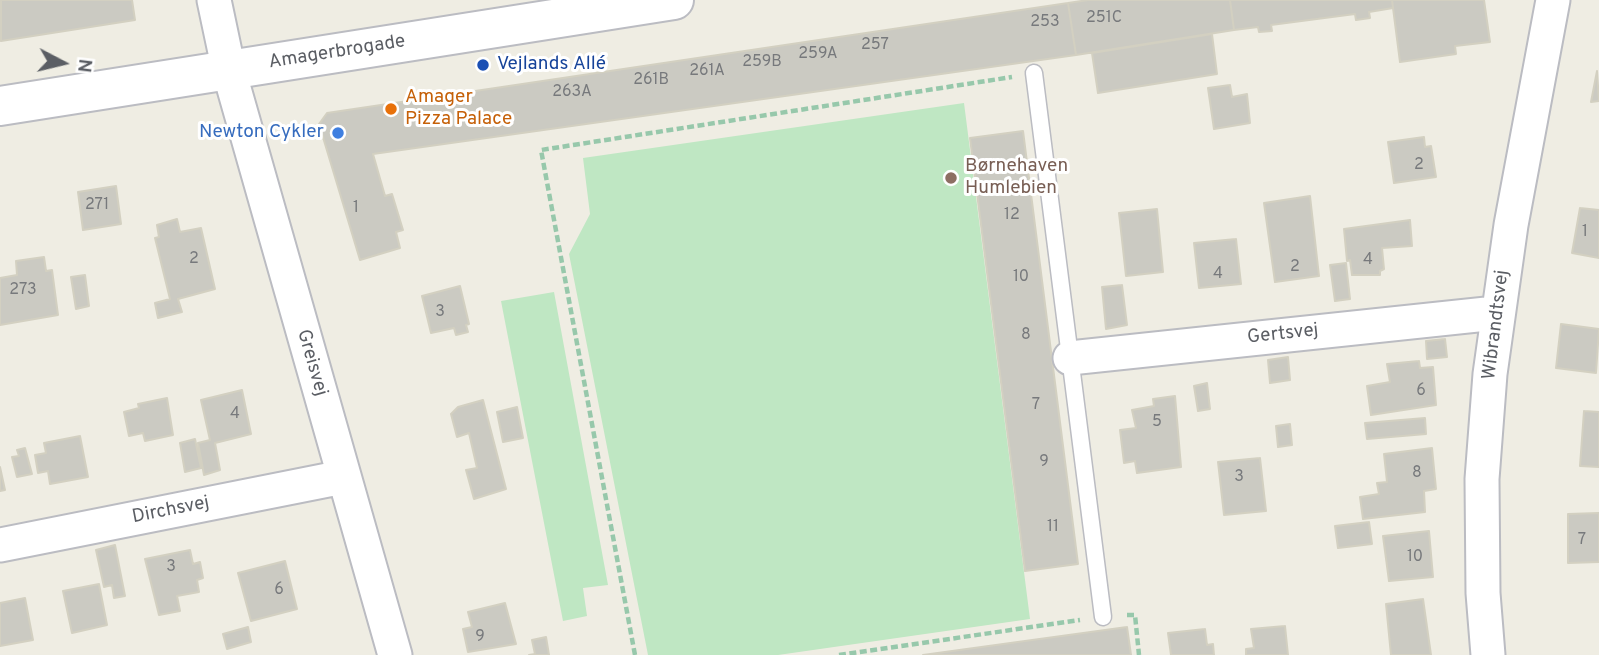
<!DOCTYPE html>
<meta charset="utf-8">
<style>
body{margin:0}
#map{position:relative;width:1599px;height:655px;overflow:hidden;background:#efede3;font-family:Overpass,sans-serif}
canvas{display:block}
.north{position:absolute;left:28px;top:28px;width:70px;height:70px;-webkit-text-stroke:5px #fff;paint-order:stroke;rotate:97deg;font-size:19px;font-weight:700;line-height:28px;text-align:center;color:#5b5e64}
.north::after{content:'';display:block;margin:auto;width:24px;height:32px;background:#5b5e64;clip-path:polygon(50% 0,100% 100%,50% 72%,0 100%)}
</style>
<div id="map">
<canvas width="1599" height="655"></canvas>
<div class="north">N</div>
</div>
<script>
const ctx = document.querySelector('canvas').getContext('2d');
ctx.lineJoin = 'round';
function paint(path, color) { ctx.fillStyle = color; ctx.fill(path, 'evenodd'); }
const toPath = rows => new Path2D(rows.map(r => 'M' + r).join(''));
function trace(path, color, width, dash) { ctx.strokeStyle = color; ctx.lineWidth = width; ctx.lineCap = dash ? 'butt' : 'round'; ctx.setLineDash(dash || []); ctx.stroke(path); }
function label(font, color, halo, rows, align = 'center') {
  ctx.font = font + ' Overpass,sans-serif'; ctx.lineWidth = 6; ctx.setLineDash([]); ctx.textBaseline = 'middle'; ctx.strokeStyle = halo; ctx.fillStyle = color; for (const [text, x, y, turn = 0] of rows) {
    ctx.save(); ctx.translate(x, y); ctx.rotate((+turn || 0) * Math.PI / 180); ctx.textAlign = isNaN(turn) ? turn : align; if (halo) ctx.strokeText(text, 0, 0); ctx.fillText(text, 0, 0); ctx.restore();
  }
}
paint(toPath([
 [964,103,1030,619,778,655,648,655,569,254,590,214,583,158],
 [554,292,608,585,583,588,587,616,563,621,501,301]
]), '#bfe7c3');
const building = toPath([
 [1,0,132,0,135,20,1,41,1,0],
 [1088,0,1230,0,1234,30,1076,55,1068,3,1088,0],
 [1230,0,1392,0,1393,8,1369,12,1370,18,1356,20,1355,14,1271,25,1272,31,1259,32,1258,27,1234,30,1230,0],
 [1392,0,1484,0,1490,42,1455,46,1456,54,1400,62,1392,0],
 [1068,3,1076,55,373,154,385,196,392,194,403,230,396,232,400,248,360,260,319,124,327,113,1068,3],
 [1212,34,1217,74,1098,93,1092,53,1212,34],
 [1597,71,1599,101,1591,102,1597,71],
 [1230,85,1232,97,1247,94,1250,123,1214,129,1208,88,1230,85],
 [1023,131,1078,564,1025,571,970,138,1023,131],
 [1424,137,1425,147,1431,146,1436,177,1394,183,1388,142,1424,137],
 [116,186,121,224,83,230,78,192,116,186],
 [1310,196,1319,276,1275,282,1264,203,1310,196],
 [1580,208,1599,210,1599,258,1572,253,1580,208],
 [1157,209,1163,272,1126,276,1119,213,1157,209],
 [177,219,180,232,201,228,215,289,178,299,182,312,158,318,155,303,170,299,155,238,159,237,157,225,177,219],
 [1410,220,1412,246,1382,248,1384,269,1380,271,1380,275,1352,275,1350,260,1347,261,1344,229,1410,220],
 [1236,239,1241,284,1199,288,1194,243,1236,239],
 [44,257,46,271,52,270,58,315,0,325,0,278,17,275,16,261,44,257],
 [1346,263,1350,299,1335,301,1330,265,1346,263],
 [85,275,89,306,76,309,71,277,85,275],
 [1122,285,1127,325,1106,329,1102,287,1122,285],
 [460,286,469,324,466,325,468,332,456,335,454,328,431,333,422,296,460,286],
 [1561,324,1599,329,1596,373,1556,368,1561,324],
 [1445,339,1447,357,1427,359,1426,341,1445,339],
 [1288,357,1290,380,1270,383,1268,360,1288,357],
 [1419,361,1420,368,1433,367,1436,405,1371,415,1367,386,1390,382,1387,364,1419,361],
 [1207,383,1210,409,1198,411,1194,386,1207,383],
 [242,390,251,434,215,443,220,470,204,475,198,443,210,440,201,400,242,390],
 [1175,396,1181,467,1137,473,1135,461,1124,463,1120,430,1136,428,1132,410,1154,406,1153,399,1175,396],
 [167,398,173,435,145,441,143,433,129,436,124,412,139,408,138,404,167,398],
 [483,400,506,489,474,499,466,470,477,468,469,433,457,437,451,414,458,407,483,400],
 [517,407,523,438,503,442,497,412,517,407],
 [1584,411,1599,412,1599,467,1580,466,1584,411],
 [1425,418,1426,434,1367,439,1365,423,1425,418],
 [1290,424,1292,445,1278,447,1276,426,1290,424],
 [80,436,88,477,50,484,48,471,38,473,35,455,46,453,44,443,80,436],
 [195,439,201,468,185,472,180,443,195,439],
 [25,448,32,474,17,477,12,457,19,456,17,450,25,448],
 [1432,448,1436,489,1424,491,1425,512,1363,519,1360,497,1379,494,1377,483,1387,482,1384,454,1432,448],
 [1260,458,1266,511,1224,515,1218,462,1260,458],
 [0,467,5,490,0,491,0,467],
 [1599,513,1599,562,1568,563,1568,514,1599,513],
 [1369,522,1372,544,1338,548,1335,526,1369,522],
 [1429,531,1433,577,1389,581,1383,536,1429,531],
 [115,545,125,596,114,598,112,585,104,587,96,550,115,545],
 [190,550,193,564,200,562,203,578,197,580,199,592,177,596,180,611,159,615,145,559,190,550],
 [285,561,297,609,251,621,238,573,285,561],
 [99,584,107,625,72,633,63,591,99,584],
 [25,598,33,640,0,646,0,603,25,598],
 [1423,599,1431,655,1391,655,1386,604,1423,599],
 [505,603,516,644,468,652,463,629,472,627,468,612,505,603],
 [1285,626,1288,655,1246,655,1246,649,1254,648,1251,629,1285,626],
 [248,627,251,642,227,649,223,634,248,627],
 [1127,627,1131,655,923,655,1127,627],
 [1205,629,1207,645,1213,644,1214,655,1171,655,1168,633,1205,629],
 [546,637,549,655,529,655,535,654,532,640,546,637]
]);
paint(building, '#cbcac2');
trace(building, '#d3d0c1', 2);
const service = toPath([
 [1034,73,1103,617]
]);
const minor = toPath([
 [214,0,229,71,395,655],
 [1070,358,1496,313],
 [0,545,343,477],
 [1488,655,1483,593,1482,479,1490,374,1511,225,1553,0]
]);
const tertiary = toPath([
 [0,106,674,0]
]);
trace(service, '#bbbcc2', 19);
trace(minor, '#bbbcc2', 37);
trace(tertiary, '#bbbcc2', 42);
trace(toPath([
 [1127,615,1135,615,1139,655],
 [635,655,541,150,1012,77],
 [839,655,1080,620]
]), '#97c8ab', 4.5, [7, 3.5]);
trace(service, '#fff', 16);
trace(minor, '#fff', 33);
trace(tertiary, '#fff', 38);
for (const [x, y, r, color] of [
 [483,65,7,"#1a4fb4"],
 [391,109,7,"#e8710a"],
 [338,133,7,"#3f7fe0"],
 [951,178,7,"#8d6e63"]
]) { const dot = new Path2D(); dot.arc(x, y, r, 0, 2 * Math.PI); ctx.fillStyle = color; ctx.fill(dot); trace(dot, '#fff', 2.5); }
label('16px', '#77797c', null, [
 ["251C",1104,19],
 ["253",1045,23],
 ["257",875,46],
 ["259A",818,55],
 ["259B",762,63],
 ["261A",707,72],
 ["261B",651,81],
 ["263A",572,93],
 ["2",1419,166],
 ["271",97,206],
 ["1",356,209],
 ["12",1012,216],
 ["1",1585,233],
 ["2",194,260],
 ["4",1368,261],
 ["2",1295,268],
 ["4",1218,275],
 ["10",1021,278],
 ["273",23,291],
 ["3",440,313],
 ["8",1026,336],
 ["6",1421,392],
 ["7",1036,406],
 ["4",235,415],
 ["5",1157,423],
 ["9",1044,463],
 ["8",1417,474],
 ["3",1239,478],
 ["11",1053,528],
 ["7",1582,541],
 ["10",1415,558],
 ["3",171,568],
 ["6",279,591],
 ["9",480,638]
]);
label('19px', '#5b5e64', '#fff', [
 ["Amagerbrogade",337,53,-9],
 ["Wibrandtsvej",1497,325,-83],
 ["Gertsvej",1283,335,-6],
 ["Greisvej",311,363,74],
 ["Dirchsvej",171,511,-11]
]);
label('19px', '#164399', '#fff', [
 ["Vejlands Allé",497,65]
], 'left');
label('19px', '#c56008', '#fff', [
 ["Amager",405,98],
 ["Pizza Palace",405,120]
], 'left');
label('19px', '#366cbe', '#fff', [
 ["Newton Cykler",324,133]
], 'right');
label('19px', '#785e54', '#fff', [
 ["Børnehaven",965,167],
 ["Humlebien",965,189]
], 'left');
</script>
